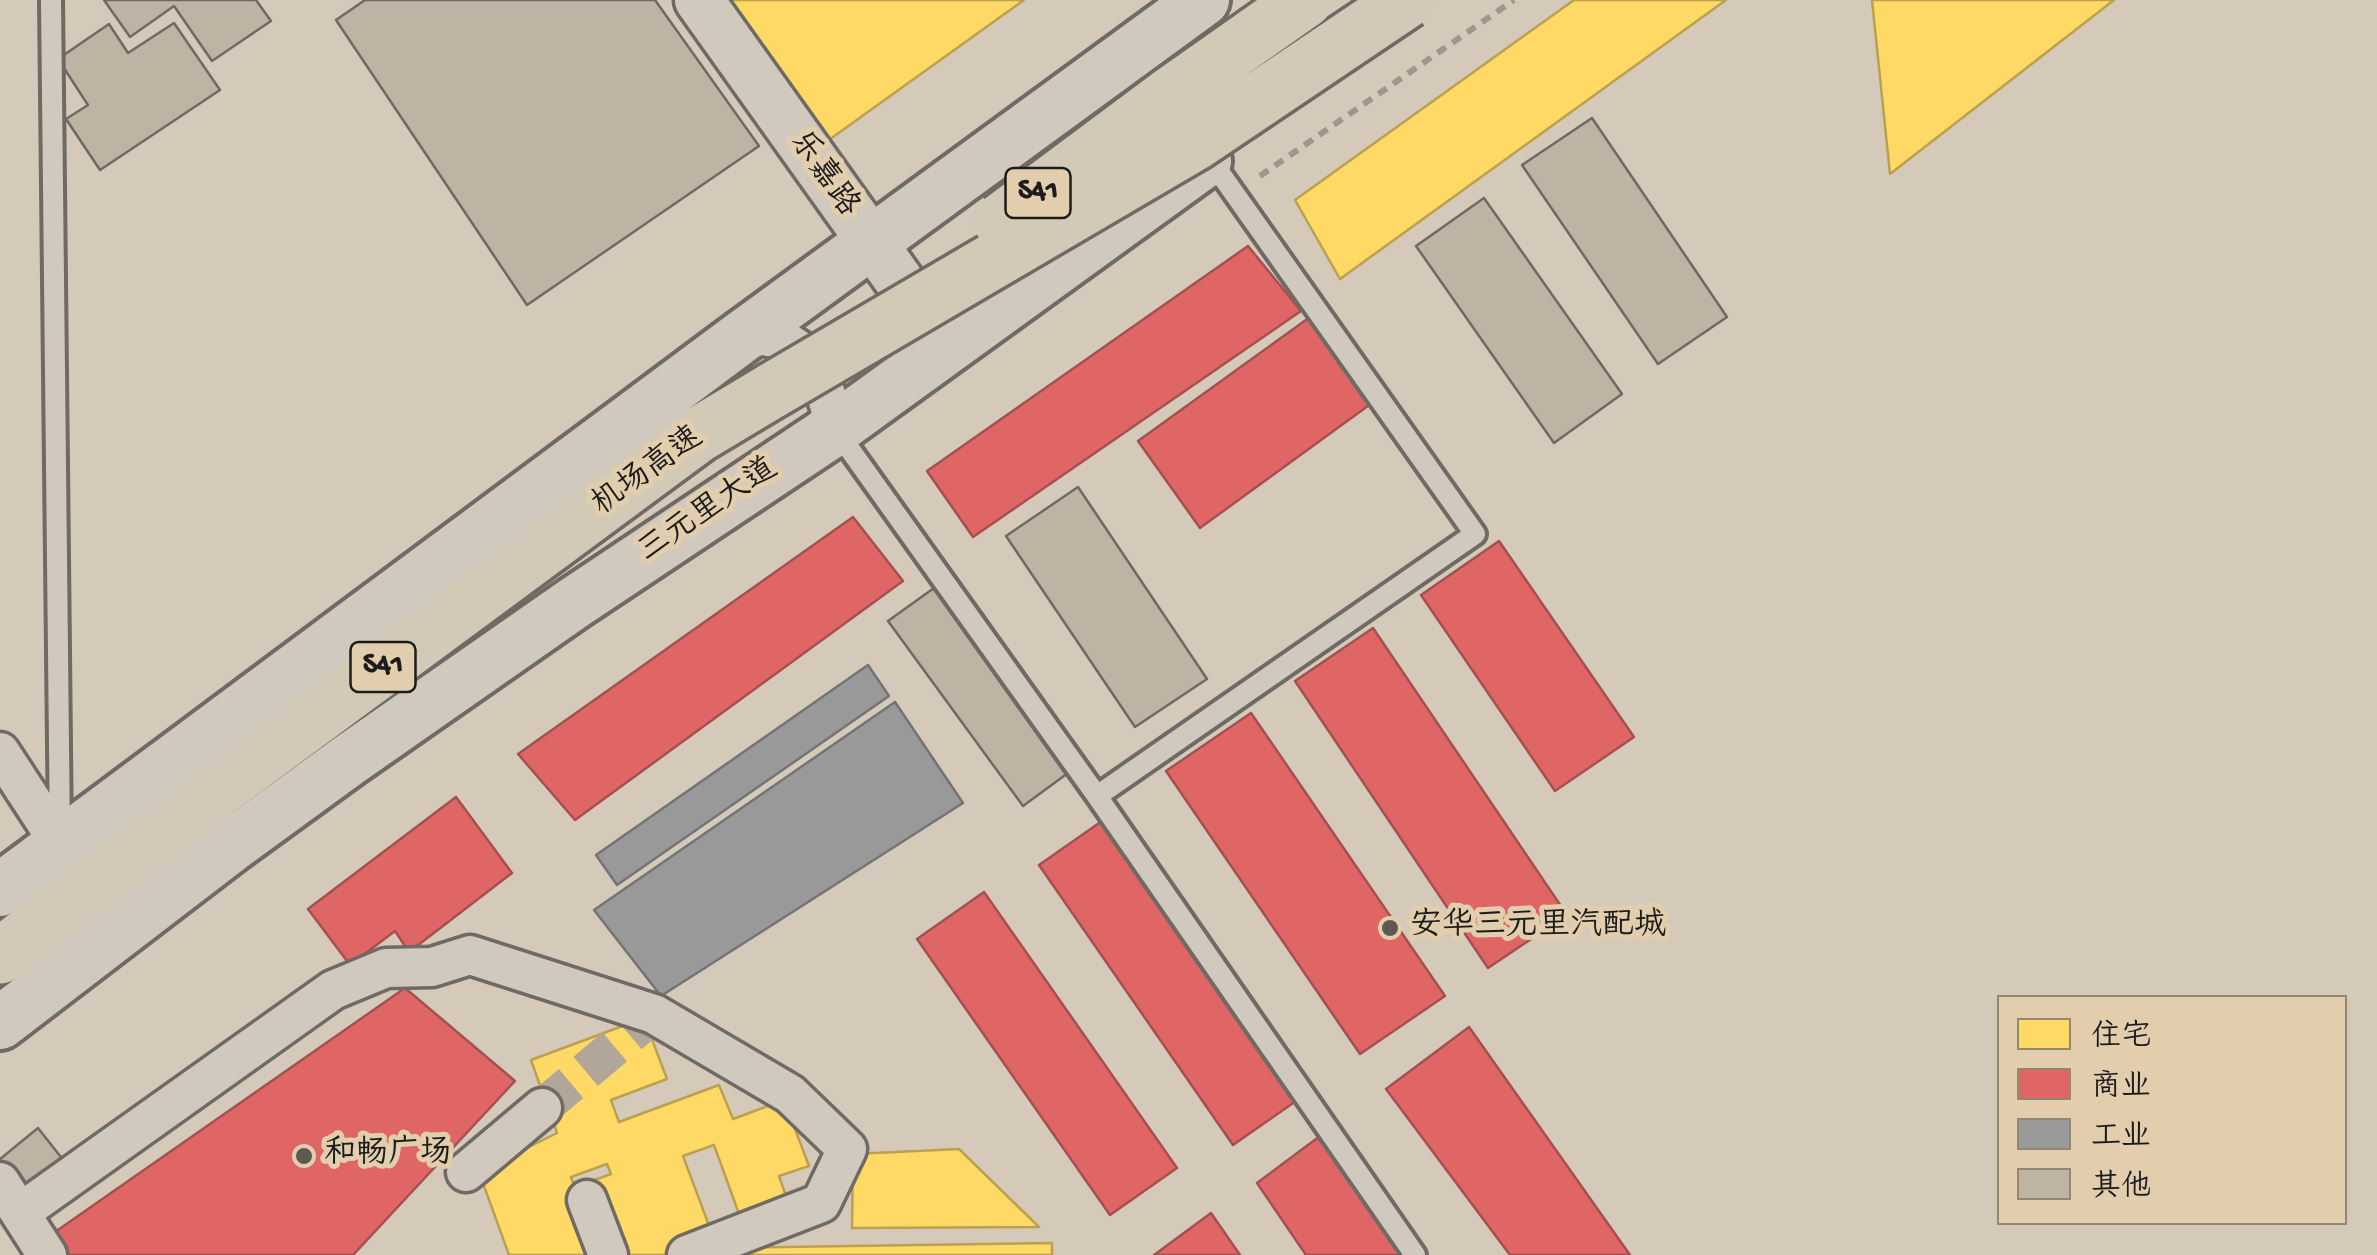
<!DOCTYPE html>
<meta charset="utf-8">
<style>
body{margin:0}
#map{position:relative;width:2377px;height:1255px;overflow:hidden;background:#d5cab9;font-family:"Gochi Hand","LXGW WenKai TC",sans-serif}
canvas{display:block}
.legend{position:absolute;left:1997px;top:995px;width:350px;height:230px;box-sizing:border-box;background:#e2ceac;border:2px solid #938772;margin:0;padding:12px 18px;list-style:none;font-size:30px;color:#1c1c1c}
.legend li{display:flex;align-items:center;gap:20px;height:50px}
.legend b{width:50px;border:2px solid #938772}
</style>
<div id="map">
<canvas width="2377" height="1255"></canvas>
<ul class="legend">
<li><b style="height:28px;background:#ffd966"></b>住宅</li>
<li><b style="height:28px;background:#e06666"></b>商业</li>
<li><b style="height:28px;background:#999"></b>工业</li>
<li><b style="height:28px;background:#bfb3a4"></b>其他</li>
</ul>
</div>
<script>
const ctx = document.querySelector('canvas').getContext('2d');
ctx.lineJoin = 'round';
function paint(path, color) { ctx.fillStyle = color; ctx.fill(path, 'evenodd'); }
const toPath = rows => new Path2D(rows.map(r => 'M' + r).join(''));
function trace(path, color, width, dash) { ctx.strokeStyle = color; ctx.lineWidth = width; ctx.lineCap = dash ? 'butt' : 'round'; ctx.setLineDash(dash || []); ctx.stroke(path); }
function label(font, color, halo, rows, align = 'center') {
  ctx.font = font + ' "Gochi Hand","LXGW WenKai TC",sans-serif'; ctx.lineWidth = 10; ctx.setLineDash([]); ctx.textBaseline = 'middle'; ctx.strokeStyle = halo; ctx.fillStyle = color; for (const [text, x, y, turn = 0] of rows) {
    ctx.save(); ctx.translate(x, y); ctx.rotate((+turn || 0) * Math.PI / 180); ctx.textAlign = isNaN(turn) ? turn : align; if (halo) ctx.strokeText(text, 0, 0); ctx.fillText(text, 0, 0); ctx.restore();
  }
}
const homes = toPath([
 [724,0,1024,0,826,142,724,0],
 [1574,0,1726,0,1340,279,1295,200,1574,0],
 [1872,0,2114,0,1890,174,1872,0],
 [644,1018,667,1079,611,1100,619,1122,719,1085,733,1119,784,1100,809,1166,779,1176,786,1196,739,1214,714,1145,683,1156,714,1239,672,1255,616,1255,589,1182,611,1174,607,1164,571,1177,600,1255,509,1255,479,1172,557,1133,531,1060,644,1018],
 [959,1149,1039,1227,852,1228,853,1154,959,1149],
 [1052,1243,1052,1255,717,1255,717,1248,1052,1243]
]);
paint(homes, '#ffd966');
trace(homes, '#bba050', 2.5);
const shops = toPath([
 [1248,246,1301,311,973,537,927,471,1248,246],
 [1310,317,1372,403,1200,528,1138,441,1310,317],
 [853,517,903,581,575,820,518,754,853,517],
 [1499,541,1634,737,1555,791,1421,595,1499,541],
 [1373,628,1567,915,1488,968,1295,681,1373,628],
 [1251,713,1445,996,1360,1054,1166,771,1251,713],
 [456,797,512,873,409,952,395,931,350,965,308,909,456,797],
 [1102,821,1296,1101,1233,1145,1039,865,1102,821],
 [984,892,1177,1168,1110,1215,917,939,984,892],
 [405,988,515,1081,353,1255,68,1255,55,1232,405,988],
 [1469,1027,1630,1255,1510,1255,1386,1089,1469,1027],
 [1320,1136,1400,1255,1306,1255,1257,1183,1320,1136],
 [1211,1213,1240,1255,1154,1255,1211,1213]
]);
paint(shops, '#e06666');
trace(shops, '#a55050', 2.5);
const industry = toPath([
 [868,665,889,696,617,885,596,855,868,665],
 [895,702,963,803,661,996,594,910,895,702]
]);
paint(industry, '#999');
trace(industry, '#747474', 2.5);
const building = toPath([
 [104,0,256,0,271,21,212,61,174,6,130,37,104,0],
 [365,0,655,0,759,146,527,305,336,20,365,0],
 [174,23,220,90,100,170,66,119,88,105,58,59,109,24,128,53,174,23],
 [1592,118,1727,317,1658,364,1522,165,1592,118],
 [1484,198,1622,394,1554,443,1416,246,1484,198],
 [1078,487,1207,679,1135,727,1006,536,1078,487],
 [934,588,1068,773,1023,806,888,621,934,588],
 [38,1128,64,1161,0,1212,0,1159,38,1128]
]);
paint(building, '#bfb3a4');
trace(building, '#6f6a63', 2.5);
trace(toPath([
 [542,1108,654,1014]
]), '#b0a79a', 38, [38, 19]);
const service = toPath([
 [51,0,60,837],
 [836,430,1097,796,1415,1255],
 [1097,796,1475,534,1210,159]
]);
const minor = toPath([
 [739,339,764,336,784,340,802,352,823,385,832,414,820,438],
 [0,752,60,844],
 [466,1172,542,1108],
 [0,1182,47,1255],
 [587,1200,608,1255],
 [21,1212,333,990,386,968,432,967,470,955,654,1014,790,1094,847,1149,821,1203,687,1255]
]);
const tertiary = toPath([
 [699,0,938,335]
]);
const secondary = toPath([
 [0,890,739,339,1203,0],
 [0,1023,231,846,349,760,574,603,835,429,1205,161]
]);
const motorway = toPath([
 [0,956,216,791,698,435,773,390]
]);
trace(service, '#6f6a63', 28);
trace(minor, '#6f6a63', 45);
trace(tertiary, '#6f6a63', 55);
trace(secondary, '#6f6a63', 60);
trace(motorway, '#6f6a63', 62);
trace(toPath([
 [1260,176,1514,0]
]), '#9e978e', 6, [10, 8]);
trace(service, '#d1c9bd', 20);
trace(minor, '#d1c9bd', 38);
trace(tertiary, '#d1c9bd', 48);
trace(secondary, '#d1c9bd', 52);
trace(motorway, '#d2cab6', 55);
const motorwayBridge = toPath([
 [1001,221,1170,95,1305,0],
 [773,390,1196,142,1407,0]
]);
trace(motorwayBridge, '#6f6a63', 62, []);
trace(motorwayBridge, '#d2cab6', 55);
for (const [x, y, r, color] of [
 [1390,928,10,"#5d5953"],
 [304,1156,10,"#5d5953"]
]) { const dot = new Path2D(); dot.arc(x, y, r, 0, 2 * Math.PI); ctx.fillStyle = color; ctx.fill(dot); trace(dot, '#e2ceac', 4); }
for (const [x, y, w] of [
 [1038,193,65],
 [383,667,65]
]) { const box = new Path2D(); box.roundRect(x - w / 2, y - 25, w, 50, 8); ctx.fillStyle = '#e2ceac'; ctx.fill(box); trace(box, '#1c1c1c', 2.5); }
label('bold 30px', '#1c1c1c', null, [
 ["S41",1038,193],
 ["S41",383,667]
]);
label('32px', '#1c1c1c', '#e2ceac', [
 ["乐嘉路",822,175,55],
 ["机场高速",649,473,-36],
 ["三元里大道",709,512,-34]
]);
label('32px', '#1c1c1c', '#e2ceac', [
 ["安华三元里汽配城",1410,928],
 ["和畅广场",324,1156]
], 'left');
</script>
